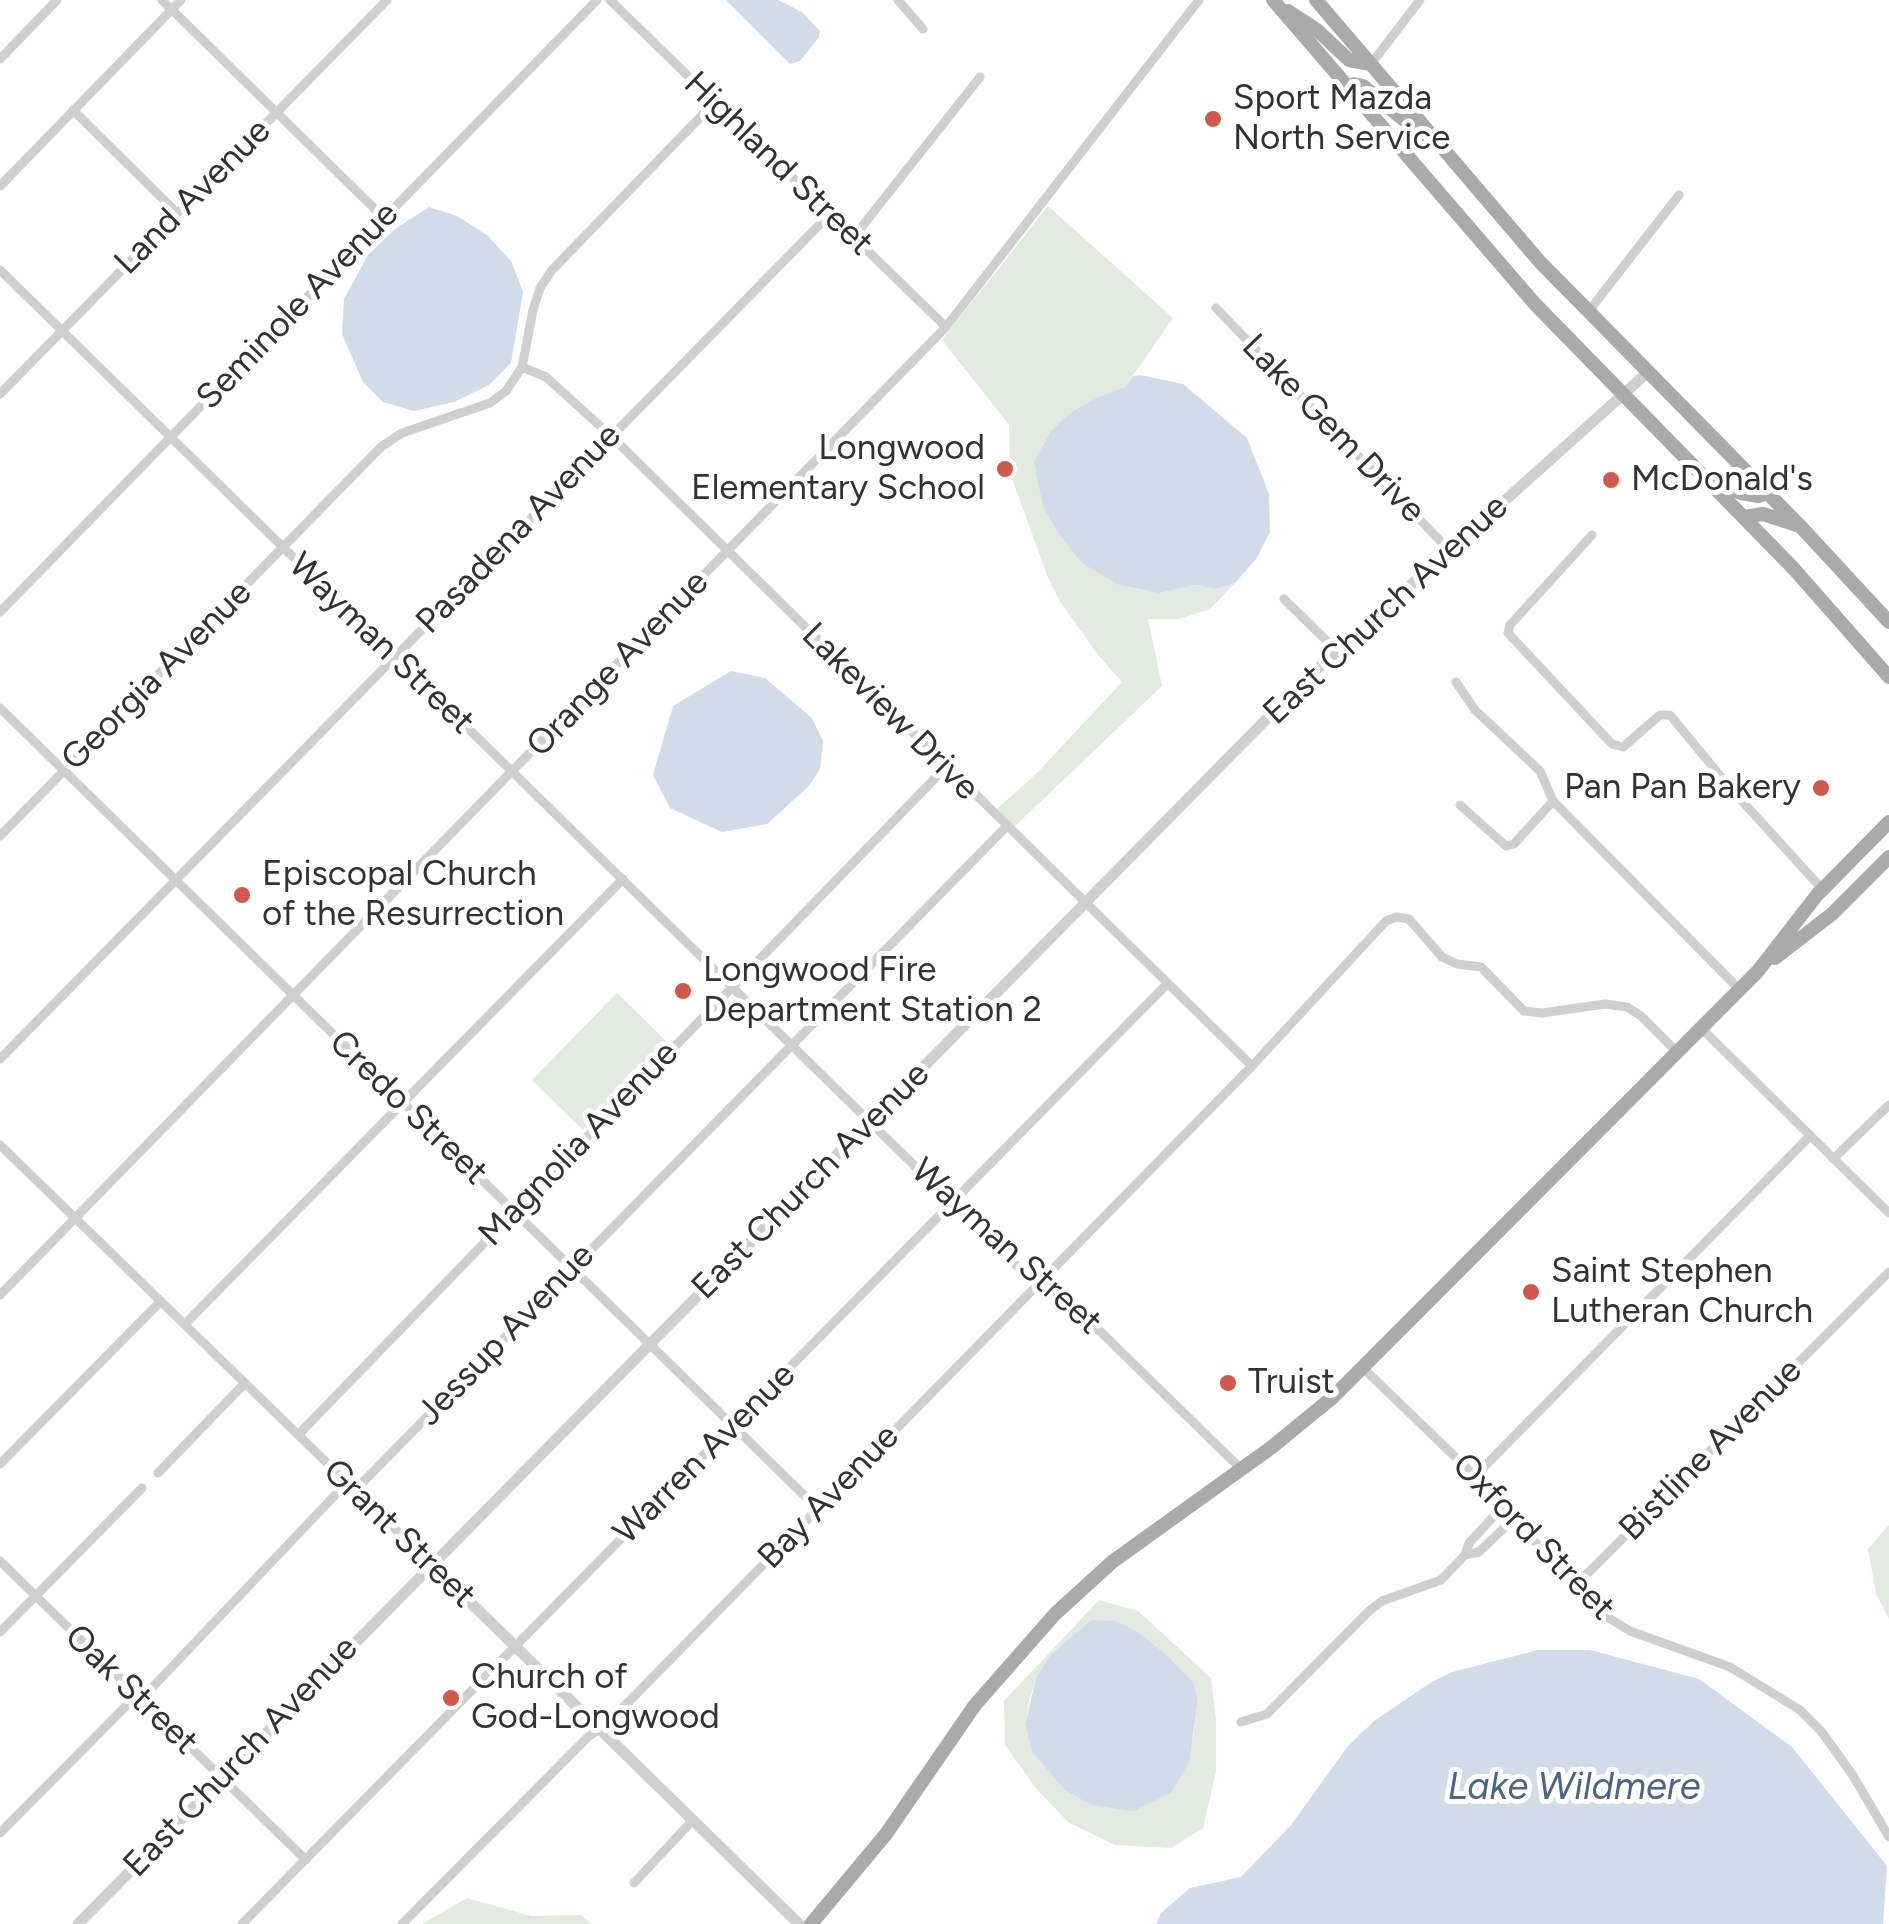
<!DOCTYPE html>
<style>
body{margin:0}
canvas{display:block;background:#fff}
</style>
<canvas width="1889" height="1924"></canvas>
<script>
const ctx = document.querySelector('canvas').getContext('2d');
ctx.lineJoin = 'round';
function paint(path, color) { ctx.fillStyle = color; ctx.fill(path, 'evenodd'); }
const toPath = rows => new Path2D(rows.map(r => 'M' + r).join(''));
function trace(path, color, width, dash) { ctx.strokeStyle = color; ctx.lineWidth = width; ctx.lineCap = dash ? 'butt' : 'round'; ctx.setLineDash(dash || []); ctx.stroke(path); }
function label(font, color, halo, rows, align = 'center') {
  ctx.font = font + ' Figtree,sans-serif'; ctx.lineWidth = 10; ctx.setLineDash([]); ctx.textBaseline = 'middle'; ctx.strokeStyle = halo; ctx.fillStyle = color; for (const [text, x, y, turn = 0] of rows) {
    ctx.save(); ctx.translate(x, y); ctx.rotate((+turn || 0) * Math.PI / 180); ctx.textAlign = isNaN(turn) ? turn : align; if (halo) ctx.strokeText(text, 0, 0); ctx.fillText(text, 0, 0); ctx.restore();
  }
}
paint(toPath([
 [1048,206,1173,318,1125,387,1098,397,1071,412,1051,431,1159,593,1196,585,1216,589,1235,583,1210,609,1179,619,1148,619,1162,686,1014,827,996,810,1038,772,1122,682,1098,655,1059,600,1047,575,1010,473,1009,425,942,340],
 [617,993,668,1043,583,1130,532,1080],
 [1889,1525,1889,1619,1876,1594,1868,1549],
 [1099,1600,1138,1611,1211,1678,1216,1720,1216,1772,1203,1828,1171,1848,1115,1845,1068,1822,1035,1787,1005,1745,1004,1701],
 [1048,1658,1170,1658,1193,1682,1198,1699,1193,1738,1032,1752,1025,1725,1029,1701,1036,1678],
 [467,1898,531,1916,581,1915,592,1924,422,1924]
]), '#e3eadf');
paint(toPath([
 [726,0,778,0,802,12,820,31,819,37,800,61,790,64],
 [429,207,457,216,487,235,511,261,523,292,511,363,489,385,454,402,414,411,383,402,363,382,342,334,344,299,368,255,395,229],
 [1140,375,1183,384,1247,438,1269,494,1270,532,1256,559,1235,583,1216,589,1196,585,1159,593,1117,584,1082,563,1057,531,1043,506,1034,462,1051,431,1071,412,1098,397,1125,387,1133,376],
 [731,671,765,678,812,718,823,741,820,769,809,786,767,824,722,832,670,808,653,775,673,706],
 [1091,1620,1116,1621,1139,1633,1170,1658,1193,1682,1198,1699,1189,1762,1171,1793,1134,1811,1091,1805,1065,1790,1032,1752,1025,1725,1036,1678,1048,1658],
 [1538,1650,1590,1650,1699,1679,1792,1747,1887,1866,1883,1924,1156,1924,1161,1913,1190,1888,1241,1877,1291,1825,1348,1746,1374,1721,1430,1683,1452,1672]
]), '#d1dcea');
trace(toPath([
 [162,0,384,218],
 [610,0,946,327],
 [898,0,923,29],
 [0,59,57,0],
 [1371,64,1420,0],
 [73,110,177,213],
 [0,186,181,0],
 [853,238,980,77],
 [0,270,1020,1269,1063,1295,1241,1469],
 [1216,308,1449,550],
 [1588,312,1679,195],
 [522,367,546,377,610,435,1252,1066],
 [0,394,387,0],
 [1592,535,1510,625,1508,633,1612,744,1623,747,1660,715,1670,715,1732,790,1823,890],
 [1284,599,1337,651],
 [0,612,597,0],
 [1456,682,1475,710,1540,771,1553,801,1740,990],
 [0,708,817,1508],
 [1460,805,1506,846,1514,844,1553,801],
 [0,836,381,447,402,433,490,403,506,391,522,367,533,310,540,288,552,270,714,103],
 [1701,1028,1889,1213],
 [0,1059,829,215],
 [0,1145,431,1564],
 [1833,1159,1889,1105],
 [0,1295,946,327,1199,0],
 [185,1324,623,879],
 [1363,1368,1475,1476,1599,1612,1630,1631,1730,1667,1800,1710,1821,1731,1852,1774,1889,1837],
 [298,1435,946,767],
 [0,1464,161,1301],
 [158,1473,245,1383],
 [1475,1476,1810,1136],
 [1505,1516,1495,1515,1469,1543,1465,1555,1479,1552,1506,1526,1505,1516,1509,1512],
 [0,1561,306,1860],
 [1575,1586,1889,1272],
 [0,1632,142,1488],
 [1241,1722,1267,1714,1369,1611,1382,1601,1441,1580,1465,1555],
 [0,1833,127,1705,148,1692,337,1493,363,1482,1006,827],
 [634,1883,692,1821],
 [242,1924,1167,984],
 [402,1924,589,1736,608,1723,1252,1066,1386,921,1397,917,1409,919,1442,957,1457,964,1481,967,1524,1011,1542,1013,1605,1004,1627,1007,1641,1016,1677,1052]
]), '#cfcfcf', 9);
trace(toPath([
 [431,1564,799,1924],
 [78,1924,1306,679,1647,373]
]), '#cfcfcf', 11);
trace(toPath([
 [1273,0,1535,304,1794,569,1889,677],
 [1316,0,1540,262,1802,528,1889,622],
 [1288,11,1317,30,1349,60,1371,64],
 [1346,87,1354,84,1363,86,1425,137],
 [1713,481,1741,493,1758,496,1767,493],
 [1744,517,1763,514,1797,525],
 [1775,958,1832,914,1889,857],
 [811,1924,886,1834,975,1705,1055,1614,1112,1562,1272,1447,1333,1397,1758,971,1817,895,1889,822]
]), '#aaa', 14);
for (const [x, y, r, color] of [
 [1213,119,10,"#d3574a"],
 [1005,469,10,"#d3574a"],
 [1611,480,10,"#d3574a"],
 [1821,788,10,"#d3574a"],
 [242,895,10,"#d3574a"],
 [683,991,10,"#d3574a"],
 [1531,1292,10,"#d3574a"],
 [1228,1383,10,"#d3574a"],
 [451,1698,10,"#d3574a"]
]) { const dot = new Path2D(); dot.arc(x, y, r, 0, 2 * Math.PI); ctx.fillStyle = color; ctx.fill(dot); trace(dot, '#fff', 4); }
label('35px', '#323232', '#fff', [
 ["Sport Mazda",1233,99],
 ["North Service",1233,139],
 ["Longwood",985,449,"right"],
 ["Elementary School",985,489,"right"],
 ["McDonald's",1631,480],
 ["Pan Pan Bakery",1801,788,"right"],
 ["Episcopal Church",262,875],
 ["of the Resurrection",262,915],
 ["Longwood Fire",703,971],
 ["Department Station 2",703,1011],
 ["Saint Stephen",1551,1272],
 ["Lutheran Church",1551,1312],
 ["Truist",1248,1383],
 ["Church of",471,1678],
 ["God-Longwood",471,1718]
], 'left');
label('35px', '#323232', '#fff', [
 ["Highland Street",778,164,44],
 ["Land Avenue",193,197,-45],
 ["Seminole Avenue",298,306,-46],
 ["Lake Gem Drive",1333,429,46],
 ["Pasadena Avenue",519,529,-46],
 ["East Church Avenue",1386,610,-43],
 ["Wayman Street",381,644,44],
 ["Orange Avenue",618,664,-46],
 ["Georgia Avenue",157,676,-45],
 ["Lakeview Drive",890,712,45],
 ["Credo Street",408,1108,44],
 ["Magnolia Avenue",579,1144,-46],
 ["East Church Avenue",811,1181,-45],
 ["Wayman Street",1006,1247,42],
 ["Jessup Avenue",506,1335,-46],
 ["Bistline Avenue",1711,1450,-45],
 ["Warren Avenue",705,1454,-45],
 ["Bay Avenue",829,1497,-46],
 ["Grant Street",399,1534,44],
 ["Oxford Street",1533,1537,46],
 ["Oak Street",131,1690,44],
 ["East Church Avenue",241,1757,-46]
]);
label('italic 38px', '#48668c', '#fff', [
 ["Lake Wildmere",1574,1788]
]);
</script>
